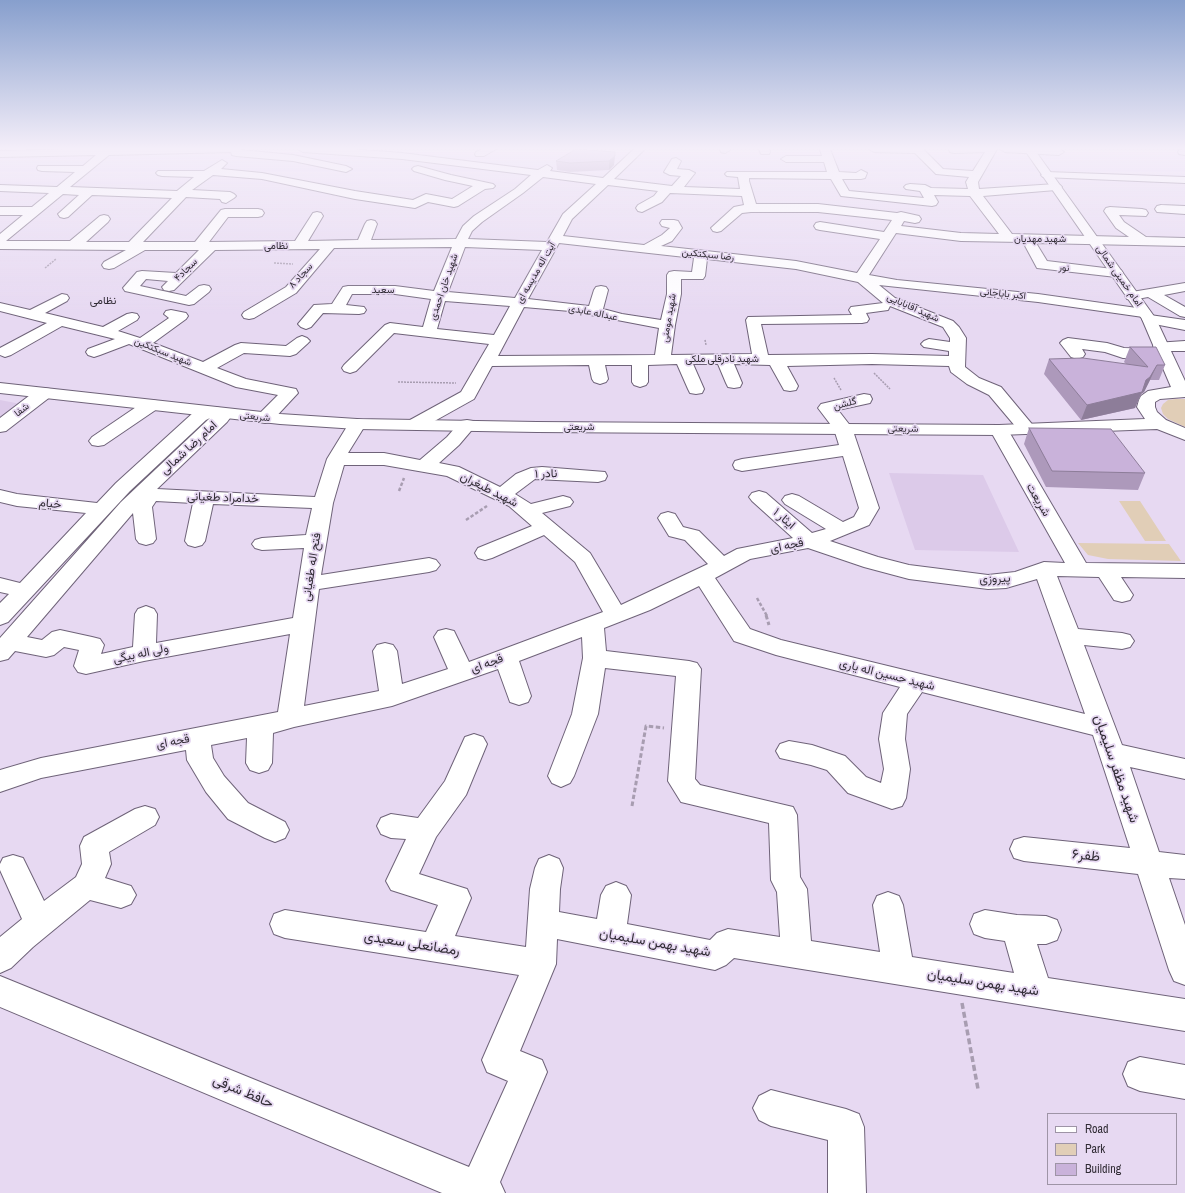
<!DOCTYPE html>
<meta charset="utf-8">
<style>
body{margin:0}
#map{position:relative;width:1185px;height:1193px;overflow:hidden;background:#e7d9f2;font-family:"Archivo Narrow",sans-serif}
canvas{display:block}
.legend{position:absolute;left:1047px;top:1113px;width:130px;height:72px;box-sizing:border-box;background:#e7d9f2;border:1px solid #9e94a6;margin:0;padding:5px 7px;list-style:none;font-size:12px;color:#312c35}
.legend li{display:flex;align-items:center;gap:8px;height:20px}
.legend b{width:20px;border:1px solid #9e94a6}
</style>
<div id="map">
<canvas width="1185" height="1193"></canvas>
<ul class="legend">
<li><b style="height:5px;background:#fff"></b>Road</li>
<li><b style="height:11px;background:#e1ceb7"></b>Park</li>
<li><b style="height:11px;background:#c9b2da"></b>Building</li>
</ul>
</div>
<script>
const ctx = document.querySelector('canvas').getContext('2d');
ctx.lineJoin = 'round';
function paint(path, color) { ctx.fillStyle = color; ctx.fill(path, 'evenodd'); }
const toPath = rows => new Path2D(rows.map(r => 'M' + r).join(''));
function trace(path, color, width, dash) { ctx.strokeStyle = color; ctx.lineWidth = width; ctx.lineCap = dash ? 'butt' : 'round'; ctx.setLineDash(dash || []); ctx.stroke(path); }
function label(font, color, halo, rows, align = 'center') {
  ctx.font = font + ' "Archivo Narrow",Vazirmatn,sans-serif'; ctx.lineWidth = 3.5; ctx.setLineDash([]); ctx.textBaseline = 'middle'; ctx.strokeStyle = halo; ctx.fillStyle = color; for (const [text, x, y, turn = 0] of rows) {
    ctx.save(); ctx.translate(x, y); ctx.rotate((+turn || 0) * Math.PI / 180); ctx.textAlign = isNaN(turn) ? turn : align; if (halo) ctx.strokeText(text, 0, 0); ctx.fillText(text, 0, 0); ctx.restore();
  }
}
paint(toPath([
 [0,400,26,405,0,425],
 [889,473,983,475,1019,552,915,550]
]), '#dccae9');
paint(toPath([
 [1176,399,1185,399,1185,427,1168,419,1163,414,1161,408,1163,404,1168,400],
 [1119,501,1140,501,1166,541,1145,541],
 [1078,543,1169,544,1181,561,1108,559,1088,555]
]), '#e1ceb7');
const minor = toPath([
 [80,149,242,149,241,150,293,155,346,166,352,169,346,172,293,161,236,156,232,155,231,152,109,155,70,187,177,191,194,177,162,176,158,175,156,173,158,171,204,171,222,160,227,163,221,169,262,173,355,191,413,200,426,194,452,199,473,186,445,180,414,171,412,169,414,167,418,166,451,175,493,184,495,186,493,188,485,189,458,206,454,207,428,202,415,208,355,199,262,179,213,175,192,190,230,192,234,194,236,196,234,198,226,203,222,202,220,199,186,197,143,242,195,242,221,210,225,209,258,209,262,210,264,213,262,216,258,217,228,217,209,242,295,241,313,213,317,212,321,213,323,216,308,241,358,240,365,224,367,221,371,220,375,221,377,224,371,240,456,239,463,226,474,216,515,189,531,175,402,159,303,152,298,149,350,149,402,153,538,170,547,165,552,168,550,171,603,178,634,149,645,149,614,179,672,186,681,176,670,175,664,172,672,159,676,158,681,161,677,169,689,170,695,173,684,187,740,189,738,177,727,176,725,174,727,172,827,172,824,162,786,162,781,159,786,156,822,156,820,149,830,149,839,172,856,173,861,170,867,173,865,178,861,179,842,179,849,191,924,198,920,191,906,189,904,187,906,185,910,184,925,185,931,188,968,189,966,182,969,177,936,174,915,153,874,152,869,149,923,149,943,169,973,171,985,152,954,153,950,152,949,149,997,149,978,182,979,189,1056,184,1060,185,1062,187,1060,189,1056,190,983,196,1012,234,1129,237,1116,228,1104,211,1106,208,1110,207,1142,209,1146,210,1148,213,1146,216,1119,215,1124,222,1146,237,1185,238,1185,246,1036,243,1047,261,1121,270,1123,273,1121,276,1116,277,1037,268,1023,242,961,241,896,233,869,275,897,280,1038,294,1144,309,1149,310,1151,313,1150,315,1185,320,1185,330,1144,322,1142,319,1143,317,1038,302,879,285,895,298,953,321,959,327,966,338,965,367,979,378,1001,387,1036,429,1033,433,1027,434,1021,433,989,395,967,384,951,372,949,366,872,364,787,366,798,386,796,390,790,391,784,390,770,365,734,364,742,383,740,387,734,388,728,387,726,383,718,364,693,364,704,389,702,393,696,394,690,393,688,389,677,364,648,365,648,382,646,385,640,387,634,385,632,382,632,365,605,365,608,379,606,382,600,384,594,382,592,379,589,365,492,366,474,399,422,428,416,429,410,428,407,424,410,420,461,392,489,344,394,333,356,371,350,373,344,371,342,368,344,365,385,325,390,323,423,327,431,299,395,294,352,294,346,305,364,307,366,310,364,313,359,314,323,313,311,327,306,329,301,327,298,324,314,305,332,304,343,287,348,286,395,286,434,291,452,247,334,248,296,293,254,318,249,319,244,318,242,315,244,312,286,287,320,249,215,250,174,290,169,291,164,290,162,287,168,281,146,279,140,286,186,296,199,286,204,285,209,286,211,289,209,292,194,304,189,305,125,291,123,288,137,272,142,271,176,273,199,250,145,250,114,268,109,269,104,268,102,265,104,262,126,250,0,249,0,234,23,215,0,215,0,207,32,207,49,193,0,191,0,185,57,187,75,172,42,171,38,170,37,168,38,166,83,166,96,155,0,157,0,151,80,149],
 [543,177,596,184,563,214,547,242,468,239,472,231,482,222,523,193,543,177],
 [749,178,831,179,841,196,932,206,936,205,938,202,934,195,970,196,999,234,961,233,901,226,904,221,915,223,919,222,921,219,919,216,901,212,897,213,818,204,756,204,749,181,749,178],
 [608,185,658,191,654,196,638,205,636,208,638,211,642,212,662,202,670,193,742,196,744,205,734,207,711,228,713,231,717,232,721,231,742,213,751,212,818,212,892,220,884,232,820,222,816,223,814,226,816,229,820,230,880,239,857,273,796,261,661,246,672,241,682,228,678,221,674,220,662,220,660,223,662,226,670,228,662,235,644,245,563,236,572,219,608,185],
 [63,194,79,195,58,214,60,217,64,218,68,217,92,195,172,198,129,242,86,242,108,222,110,219,108,216,104,215,100,216,70,241,6,241,63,194],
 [559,243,694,258,692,272,674,271,669,272,667,275,667,294,661,320,622,314,603,309,608,290,606,287,601,286,596,287,594,290,589,306,528,299,559,243],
 [465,247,542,250,515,298,448,292,465,247],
 [707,259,796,269,858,282,883,303,851,307,849,310,852,315,748,317,746,320,752,354,671,355,675,325,681,294,681,279,703,279,705,276,707,259],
 [445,301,510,306,494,335,437,329,445,301],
 [890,306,943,327,950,338,950,342,929,339,924,341,921,344,924,347,949,351,949,356,872,354,768,355,761,324,862,323,867,322,869,319,866,313,888,310,890,306],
 [524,307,570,311,659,328,655,355,498,356,524,307],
 [482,149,496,149,484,156,476,156,475,154,476,152,482,149],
 [720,149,730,149,730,150,725,153,721,152,720,149],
 [759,149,769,149,770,152,769,154,761,154,759,149],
 [1000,149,1060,149,1064,152,1059,155,1005,152,1000,149],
 [1185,149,1185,155,1179,154,1178,152,1179,150,1185,149],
 [1047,172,1185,177,1185,183,1043,177,1041,175,1047,172],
 [1161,205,1185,206,1185,214,1157,212,1155,209,1157,206,1161,205],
 [1185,283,1185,291,1164,295,1185,307,1185,317,1180,316,1148,297,1132,300,1127,299,1125,296,1127,293,1132,292,1185,283],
 [62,294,67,295,69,298,67,301,45,313,103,327,127,314,132,313,137,314,139,317,137,320,118,331,140,338,169,318,164,314,166,311,171,310,186,313,188,316,186,319,153,343,203,362,235,345,241,343,286,346,297,338,302,336,307,338,310,341,307,344,296,354,290,356,244,353,217,368,246,379,296,389,298,393,271,422,265,423,259,422,256,418,259,414,278,395,236,387,129,344,100,355,94,357,88,355,86,352,88,349,115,339,62,326,11,355,5,357,0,355,0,348,47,323,0,311,0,303,30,310,62,294],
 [1068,338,1107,343,1124,348,1155,349,1153,346,1155,343,1185,341,1185,351,1164,351,1166,354,1164,357,1158,359,1123,358,1105,352,1082,349,1085,354,1083,357,1077,359,1071,357,1060,343,1063,340,1068,338],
 [44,388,50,389,52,393,50,397,6,431,0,432,0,418,38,389,44,388],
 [864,394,870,395,872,399,870,403,838,410,852,428,879,508,869,525,830,541,878,557,909,565,988,575,1015,572,1044,562,1065,563,990,430,993,426,999,425,1005,426,1008,430,1086,563,1185,564,1185,578,1121,577,1133,595,1130,600,1122,602,1114,600,1099,577,1057,576,1078,629,1122,633,1130,635,1134,641,1130,647,1122,649,1084,645,1122,745,1185,759,1185,779,1130,767,1159,852,1185,855,1185,879,1169,878,1185,925,1185,985,1174,981,1169,970,1138,874,1024,861,1014,858,1010,849,1014,840,1024,837,1130,848,1093,735,922,692,907,714,905,739,910,769,906,798,902,806,892,809,848,793,827,770,811,765,780,758,776,751,780,744,789,741,812,745,845,756,866,777,881,783,884,769,879,739,883,713,900,687,776,655,734,641,699,586,650,610,604,628,606,651,689,661,697,663,701,669,695,779,700,785,793,807,797,815,800,877,807,889,811,941,880,952,873,905,877,896,888,892,899,896,903,905,912,957,1014,973,1005,941,985,938,974,934,970,924,974,914,985,910,1017,915,1046,916,1057,920,1061,930,1057,940,1046,944,1037,944,1048,978,1185,999,1185,1031,734,958,726,965,715,970,557,939,556,964,520,1051,542,1060,547,1072,500,1182,505,1193,442,1193,0,1007,0,976,469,1167,508,1081,487,1072,482,1060,519,975,285,938,274,934,270,924,274,914,285,910,426,932,438,905,391,890,386,881,406,839,391,838,381,834,377,826,381,818,391,814,418,818,445,781,465,737,474,734,483,737,487,744,466,795,436,837,419,874,467,889,471,898,455,936,526,947,530,889,535,868,539,859,549,855,559,859,563,868,560,889,559,912,597,919,601,895,606,886,616,882,626,886,631,895,627,924,710,940,717,933,728,929,780,937,777,892,771,880,769,823,681,802,668,781,676,676,605,668,598,714,574,776,570,783,561,787,552,783,548,776,572,714,583,658,582,637,519,661,531,696,528,702,519,705,510,702,498,669,392,706,294,727,273,733,272,763,268,770,259,773,250,770,246,763,247,738,211,745,213,758,224,776,248,803,285,822,289,830,285,838,275,842,265,838,228,819,206,792,187,760,186,750,41,778,0,792,0,770,41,758,278,712,290,634,144,661,86,674,78,672,74,666,79,650,64,647,54,655,46,657,15,651,8,659,0,661,0,638,121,502,210,418,206,420,130,491,8,622,0,625,0,603,9,594,0,592,0,578,20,583,86,513,17,506,0,502,0,490,17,494,97,503,116,483,194,412,214,407,220,408,227,414,230,418,227,422,157,489,315,497,327,459,351,420,357,419,363,420,366,424,348,453,384,453,420,460,447,437,461,421,467,420,473,421,476,425,459,445,439,463,459,467,500,487,516,474,531,468,542,467,605,472,607,476,605,480,598,482,535,479,515,494,531,504,563,496,570,498,573,502,570,506,542,513,590,553,621,605,708,564,685,540,669,536,658,518,661,514,668,512,675,514,683,527,699,531,724,556,737,549,793,538,752,501,749,497,752,493,759,491,766,493,812,533,826,529,785,504,782,500,785,496,792,494,799,496,843,522,854,517,859,508,843,456,742,471,735,469,733,465,735,461,742,459,839,445,834,429,818,408,821,404,864,394],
 [344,465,384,465,447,476,509,506,532,526,478,548,475,553,478,558,485,560,492,558,544,535,575,562,603,612,469,662,454,631,446,629,438,631,434,637,448,669,402,684,397,651,393,645,385,643,377,645,373,651,379,691,304,706,319,589,429,572,436,570,440,565,436,560,429,558,321,575,333,503,344,465],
 [156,501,193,503,185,541,188,545,195,547,202,545,205,541,213,504,312,508,306,535,262,538,255,540,252,544,255,548,262,550,304,548,293,618,156,643,157,614,154,609,146,606,138,609,135,614,133,647,101,654,104,645,100,639,92,637,60,630,52,632,42,640,27,637,133,513,136,539,139,543,146,545,153,543,156,539,152,507,156,501],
 [808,548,864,567,909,579,988,589,1006,588,1037,579,1085,714,781,640,750,629,715,578,750,559,808,548],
 [151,400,157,401,160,405,157,409,104,445,98,446,92,445,89,441,92,437,145,401,151,400],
 [145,806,155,809,159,817,155,825,109,852,111,864,105,878,131,886,136,895,131,904,121,908,90,900,33,947,11,968,0,973,0,937,22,919,0,870,0,864,3,858,13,855,23,858,44,901,76,877,82,864,80,846,84,837,135,809,145,806],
 [1140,1057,1185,1065,1185,1099,1140,1091,1128,1086,1123,1074,1128,1062,1140,1057],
 [771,1090,846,1109,859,1114,864,1127,866,1193,828,1193,828,1140,771,1126,759,1120,753,1108,759,1096,771,1090]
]);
const major = toPath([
 [1024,149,1034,149,1156,319,1185,381,1185,397,1160,399,1155,402,1155,407,1157,412,1166,420,1185,428,1185,440,1157,429,999,435,537,432,357,429,280,424,0,393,0,383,280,414,357,419,537,422,999,425,1145,419,1137,407,1139,400,1141,396,1148,391,1171,387,1142,319,1024,149]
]);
trace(minor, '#6f6379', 2);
trace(major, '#6f6379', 2);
trace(toPath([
 [274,263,293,264],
 [45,268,56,259],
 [705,340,706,345],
 [874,373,890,389],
 [834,378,841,390],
 [398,382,456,383]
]), '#a89db1', 1.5, [2, 1]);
trace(toPath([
 [399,491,404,478],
 [466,520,487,506],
 [757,598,767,616]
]), '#a89db1', 2.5, [3.5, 2]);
trace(toPath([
 [766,615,769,625],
 [632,806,646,726,664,728]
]), '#a89db1', 3, [4.5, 2.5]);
trace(toPath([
 [962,1003,978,1089]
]), '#a89db1', 3.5, [6, 3]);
paint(minor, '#fff');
paint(major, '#fff');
paint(toPath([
 [615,152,614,165,609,170,570,172,557,170,556,161],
 [1130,347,1165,365,1159,380,1150,380,1144,392,1141,394,1135,408,1081,420,1044,374,1049,359,1126,364,1124,362],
 [1029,428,1145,473,1138,490,1046,487,1024,444]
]), '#ad99bb');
paint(toPath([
 [615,156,614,165,609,170,609,161],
 [1157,365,1150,380,1144,392,1141,394,1135,408,1081,420,1087,405,1146,380]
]), '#8d7d99');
const building = toPath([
 [576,149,615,152,615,156,609,161,570,163,556,161,576,149],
 [1130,347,1156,347,1165,365,1157,365,1150,377,1146,380,1142,392,1087,405,1049,359,1083,358,1148,367,1130,347],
 [1029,428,1111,429,1145,473,1052,471,1029,428]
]);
paint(building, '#c9b2da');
trace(building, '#8d7d99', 1);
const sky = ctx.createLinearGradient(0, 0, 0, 316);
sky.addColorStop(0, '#879fcd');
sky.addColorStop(0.47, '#f4eef9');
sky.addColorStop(1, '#f4eef900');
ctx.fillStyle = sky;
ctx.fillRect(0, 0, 1185, 316);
label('10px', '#312c35', '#e7d9f2', [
 ["شهید مهدیان",1040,239],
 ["نظامی",276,246],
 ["رضا سبکتکین",708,255,6],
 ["نور",1064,268,6],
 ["سجاد۴",186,270,-45],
 ["آیت اله مدیسه ای",536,273,-60],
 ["سجاد ۸",301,276,-48],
 ["امام خمینی شمالی",1119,276,55],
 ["شهید خان احمدی",444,287,-71],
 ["سعید",383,290],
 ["اکبر باباجانی",1003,294,6],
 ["شهید آقابابایی",913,308,24],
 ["عبداله عابدی",593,313,11],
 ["شهید مومنی",669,318,-80],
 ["شهید سبکتکین",163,352,22],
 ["شهید نادرقلی ملکی",722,359],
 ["گلشن",845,404,-14],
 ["شفا",22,410,-38],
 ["شریعتی",255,417,6],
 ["شریعتی",579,427],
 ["شریعتی",903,429,1]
]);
label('11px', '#312c35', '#e7d9f2', [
 ["نظامی",103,301]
]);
label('12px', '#312c35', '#e7d9f2', [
 ["امام رضا شمالی",189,448,-43],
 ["نادر ۱",546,474,-1],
 ["شهید طیغران",489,490,27],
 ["خدامراد طغیانی",223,498,2],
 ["شریعت",1038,500,60],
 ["خیام",50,504,6],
 ["ایثار ۱",784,519,41],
 ["قجه ای",787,546,-12],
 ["فتح اله طغیانی",312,567,-81],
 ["پیروزی",995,579,-2],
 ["ولی اله بیگی",141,654,-12],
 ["قجه ای",487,664,-20],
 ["شهید حسین اله یاری",887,675,14],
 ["قجه ای",173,742,-11]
]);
label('14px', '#312c35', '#e7d9f2', [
 ["شهید مظفر سلیمیان",1116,769,71],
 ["ظفر۶",1086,856,6],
 ["شهید بهمن سلیمیان",655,943,10],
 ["رمضانعلی سعیدی",412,944,9],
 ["شهید بهمن سلیمیان",983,983,9],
 ["حافظ شرقی",243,1092,23]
]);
</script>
